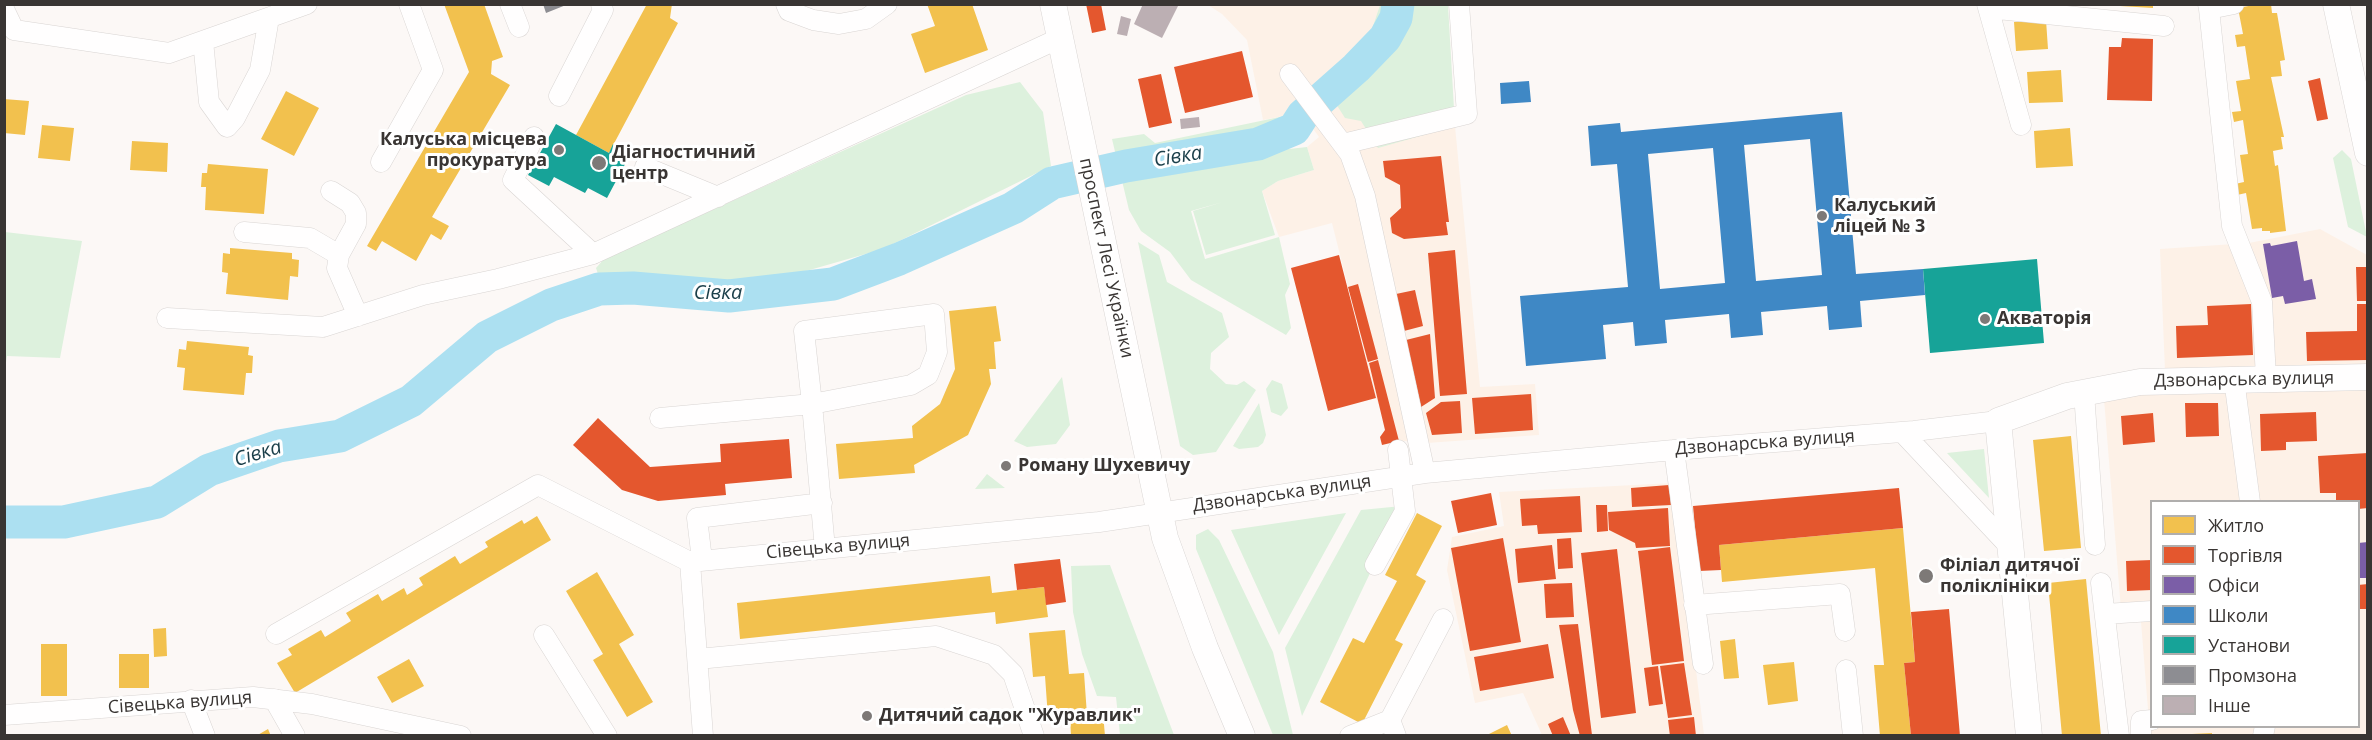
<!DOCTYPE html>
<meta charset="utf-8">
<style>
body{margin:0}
#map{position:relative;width:2372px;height:740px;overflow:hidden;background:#fcf8f6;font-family:"Open Sans",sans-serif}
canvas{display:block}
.frame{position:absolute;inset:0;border:6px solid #393533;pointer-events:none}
.legend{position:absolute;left:2150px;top:500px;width:210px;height:228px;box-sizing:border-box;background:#fff;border:2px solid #b0aead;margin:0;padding:8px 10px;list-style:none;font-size:18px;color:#393533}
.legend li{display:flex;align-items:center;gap:12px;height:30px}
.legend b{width:30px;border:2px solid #b0aead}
</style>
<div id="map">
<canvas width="2372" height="740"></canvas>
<div class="frame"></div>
<ul class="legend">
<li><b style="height:16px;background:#f2c14e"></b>Житло</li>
<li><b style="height:16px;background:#e4572e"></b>Торгівля</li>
<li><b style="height:16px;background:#7b5ea7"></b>Офіси</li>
<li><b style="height:16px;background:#3f88c5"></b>Школи</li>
<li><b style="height:16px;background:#17a398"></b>Установи</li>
<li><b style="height:16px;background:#8d8d92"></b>Промзона</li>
<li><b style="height:16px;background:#bcafb3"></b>Інше</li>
</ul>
</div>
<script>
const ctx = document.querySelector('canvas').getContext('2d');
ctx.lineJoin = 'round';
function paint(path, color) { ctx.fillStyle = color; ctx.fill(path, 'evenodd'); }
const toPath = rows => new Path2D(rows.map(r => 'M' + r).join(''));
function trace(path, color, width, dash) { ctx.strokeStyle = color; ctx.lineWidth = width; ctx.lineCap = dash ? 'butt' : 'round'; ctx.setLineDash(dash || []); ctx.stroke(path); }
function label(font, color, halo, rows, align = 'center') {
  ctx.font = font + ' "Open Sans",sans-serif'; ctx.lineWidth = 6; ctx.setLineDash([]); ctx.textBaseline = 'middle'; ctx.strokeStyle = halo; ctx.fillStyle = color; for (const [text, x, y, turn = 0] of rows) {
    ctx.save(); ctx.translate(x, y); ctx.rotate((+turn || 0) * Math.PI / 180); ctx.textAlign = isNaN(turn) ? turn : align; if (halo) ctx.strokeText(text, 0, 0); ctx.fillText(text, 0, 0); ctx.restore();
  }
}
paint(toPath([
 [1208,5,1380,5,1368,41,1324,85,1455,126,1480,387,1535,384,1539,435,1427,443,1393,440,1376,398,1332,223,1279,237,1262,191,1278,181,1314,170,1307,147,1319,137,1299,109,1294,114,1263,120,1247,40,1222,14],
 [2320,229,2367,255,2367,366,2165,371,2160,249,2249,243],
 [2367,388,2367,735,2150,735,2140,609,2121,610,2104,399,2136,393],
 [2152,502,2358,502,2358,726,2152,726],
 [1673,483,1704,735,1542,735,1523,693,1475,703,1447,570,1452,537,1504,526,1499,492]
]), '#fdf1e7');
paint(toPath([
 [1380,5,1448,5,1455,126,1378,148,1361,121,1345,118,1324,85,1368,41],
 [1020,82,1043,112,1051,166,883,249,806,271,728,282,600,280,596,268,604,259,966,95],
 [1294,114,1289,149,1307,147,1314,170,1278,181,1262,191,1275,235,1206,255,1193,211,1223,202,1191,211,1205,259,1279,237,1290,284,1285,295,1291,328,1286,335,1191,280,1170,252,1141,231,1129,210,1112,139,1144,134,1155,143],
 [2342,150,2351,159,2367,237,2348,227,2333,158],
 [5,232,82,241,60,358,7,356,5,369],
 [1138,242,1159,255,1167,282,1222,313,1229,337,1211,353,1210,369,1226,384,1237,385,1244,381,1256,390,1216,452,1193,455,1180,446],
 [1062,377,1070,425,1056,444,1027,447,1014,441],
 [1272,380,1282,384,1288,408,1281,416,1271,412,1266,389],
 [1259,403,1266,435,1263,443,1258,447,1239,449,1233,446],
 [1984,449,1989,498,1947,453],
 [987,474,1005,488,975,489],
 [1402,506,1302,716,1285,648,1361,510],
 [1346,513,1279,635,1231,530],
 [1208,529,1219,540,1273,652,1293,735,1273,735,1196,549,1196,535],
 [1110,565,1129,616,1174,735,1120,735,1116,697,1097,696,1082,654,1073,612,1071,566]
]), '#ddf1dd');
paint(toPath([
 [444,4,484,4,503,57,492,61,491,74,510,85,432,217,449,226,441,240,431,234,416,261,382,241,376,251,367,246,469,72],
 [647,4,672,4,670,18,678,23,609,153,576,135],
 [927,4,972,4,988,50,925,73,911,34,935,26],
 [2120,4,2153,4,2153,8,2120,6],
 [2259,4,2271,4,2272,13,2277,13,2285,60,2280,61,2282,76,2271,77,2284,137,2281,137,2283,149,2273,151,2275,166,2278,165,2286,231,2270,233,2270,231,2262,231,2262,228,2252,229,2246,193,2237,195,2235,184,2244,182,2240,155,2248,154,2243,120,2234,122,2232,112,2241,111,2236,81,2250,79,2245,46,2237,47,2235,35,2243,34,2238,8],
 [2046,20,2048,49,2016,51,2014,22],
 [2061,70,2063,102,2029,103,2027,72],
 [286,91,319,108,294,156,261,139],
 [4,99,29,101,25,135,4,133],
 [42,125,74,128,70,161,38,158],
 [2070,128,2073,166,2036,168,2034,131],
 [132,141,168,143,167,172,130,170],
 [208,164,268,169,264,214,205,210,206,187,201,187,202,173,207,173],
 [230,248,292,253,292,259,299,260,298,277,290,276,288,300,226,294,228,273,222,272,223,253,230,254],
 [996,306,1001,341,994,342,996,369,989,369,991,384,968,435,914,465,915,473,839,479,836,444,913,438,912,426,940,404,955,369,949,311],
 [187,341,249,347,248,355,253,356,252,373,246,373,244,395,183,390,185,368,177,367,179,349,186,350],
 [2071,436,2081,548,2044,551,2033,440],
 [1417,513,1442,526,1416,575,1426,581,1395,640,1403,644,1362,724,1320,702,1353,638,1364,643,1397,581,1385,575],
 [537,516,551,540,295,693,277,663,292,655,288,649,321,630,325,637,351,621,346,613,378,594,382,601,404,588,407,595,423,585,419,578,455,556,460,564,488,547,485,542,522,520,524,524],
 [1903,528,1915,662,1904,663,1911,736,1880,736,1874,665,1884,665,1875,568,1722,582,1719,545],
 [597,572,634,635,619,644,653,702,627,717,593,660,603,654,566,591],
 [990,576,992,593,1044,587,1048,617,996,624,995,612,740,639,737,603],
 [2086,579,2101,736,2062,736,2048,583],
 [166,628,167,656,154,657,153,629],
 [1065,630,1069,674,1084,673,1087,715,1103,713,1105,736,1071,736,1070,716,1048,718,1045,676,1033,677,1029,633],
 [1735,639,1739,678,1724,679,1720,641],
 [41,644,67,644,67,696,41,696],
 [119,654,149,654,149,688,119,688],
 [409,659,424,686,392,703,377,677],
 [1794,662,1798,701,1768,705,1763,665],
 [1507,725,1512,736,1485,736],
 [268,729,271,736,256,736],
 [2212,733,2212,736,2192,736,2192,734]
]), '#f2c14e');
paint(toPath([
 [1086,4,1101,4,1106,30,1092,33],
 [2122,38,2153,39,2152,101,2107,100,2109,47,2121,47],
 [1242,51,1253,97,1185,113,1174,67],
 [1161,74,1172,123,1149,128,1138,79],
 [2320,78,2328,119,2317,121,2308,81],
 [1441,156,1449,222,1446,222,1448,235,1404,239,1392,233,1390,218,1401,208,1400,185,1385,177,1383,161],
 [1455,250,1467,394,1440,396,1428,253],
 [1339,255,1376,398,1328,411,1291,268],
 [2356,267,2368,267,2368,301,2357,301],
 [1358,284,1378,359,1368,362,1348,287],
 [1415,290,1423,326,1404,331,1396,294],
 [2251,304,2253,355,2177,358,2176,326,2208,325,2207,306],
 [2357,304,2368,304,2368,360,2307,361,2306,332,2357,331],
 [1430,334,1435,398,1421,407,1406,340],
 [1378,360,1399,441,1382,445,1380,437,1385,430,1369,363],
 [1531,394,1533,430,1475,434,1472,398],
 [1460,401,1462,433,1432,435,1426,413,1441,402],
 [2185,403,2218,403,2219,436,2186,437],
 [2316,412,2317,441,2286,442,2286,450,2261,451,2260,414],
 [2153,413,2155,442,2123,445,2121,416],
 [598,418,650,467,721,462,720,444,789,439,792,478,725,484,726,495,658,501,622,490,573,445],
 [2368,453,2368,508,2358,509,2358,502,2356,500,2336,501,2336,493,2320,493,2318,456],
 [1669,485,1671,505,1632,507,1631,488],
 [1899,488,1903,528,1719,545,1721,570,1699,571,1693,506],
 [1491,493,1497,525,1458,533,1451,501],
 [1580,496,1582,532,1538,534,1537,525,1522,526,1520,499],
 [1596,505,1607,505,1608,531,1597,532],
 [1668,508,1670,546,1636,548,1635,543,1609,530,1608,512],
 [1503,538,1521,642,1470,651,1451,548],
 [1571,538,1573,568,1558,569,1557,539],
 [1552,545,1556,579,1518,583,1515,549],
 [1670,547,1684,661,1652,665,1638,551],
 [1617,549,1636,713,1601,718,1581,553],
 [1060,559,1066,602,1046,605,1044,587,1017,590,1014,564],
 [2152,560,2152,590,2127,591,2126,561],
 [1572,583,1574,617,1546,618,1544,584],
 [2368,584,2368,609,2358,609,2358,585],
 [1949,609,1960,736,1911,736,1904,663,1915,662,1911,612],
 [1578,624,1592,735,1588,736,1580,736,1573,710,1559,625],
 [1548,644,1554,678,1480,691,1474,657],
 [1684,663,1692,715,1668,718,1660,666],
 [1658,666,1663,704,1649,706,1644,668],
 [1563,717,1571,736,1553,736,1548,724],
 [1694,717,1696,736,1670,736,1668,720]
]), '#e4572e');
paint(toPath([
 [2297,241,2304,281,2312,279,2316,299,2285,304,2283,296,2272,298,2263,244,2270,243,2271,246],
 [2368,542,2368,578,2358,578,2358,543]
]), '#7b5ea7');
paint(toPath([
 [1529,81,1531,102,1501,104,1500,83],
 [1842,112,1856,274,1923,269,1925,295,1860,301,1862,327,1829,330,1827,306,1761,312,1763,335,1731,338,1729,314,1665,320,1667,343,1635,346,1633,322,1603,325,1606,359,1526,366,1520,296,1628,287,1617,164,1591,166,1588,126,1620,123,1621,132],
 [1810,139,1822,275,1756,281,1744,145],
 [1713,148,1725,283,1660,289,1648,154]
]), '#3f88c5');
paint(toPath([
 [556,124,609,153,613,144,631,153,607,198,588,188,585,193,554,177,549,186,528,175],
 [2037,259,2044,343,1930,353,1923,269]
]), '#17a398');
paint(toPath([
 [543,4,566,4,566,5,546,13]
]), '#8d8d92');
trace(toPath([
 [4,522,64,522,157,502,209,470,279,446,340,436,411,401,487,337,551,305,599,289,633,288,729,296,833,284,899,259,1013,208,1052,183,1126,166,1258,144,1294,129,1303,115,1356,68,1385,38,1396,18,1398,4]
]), '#ace0f1', 33);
paint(toPath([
 [1143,4,1178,6,1162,38,1134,24],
 [1121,16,1131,19,1127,36,1117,34],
 [1199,117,1200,127,1181,129,1180,119]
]), '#bcafb3');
const minor = toPath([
 [510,4,519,27],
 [786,4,789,11,813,20,839,24,866,19,887,4],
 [1987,4,2021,125],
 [2208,4,2209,9,2234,4],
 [1988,8,2164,26],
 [4,9,14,30,169,53,307,4],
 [2209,9,2232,226,2262,302,2266,378],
 [203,41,209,102,227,127,235,118,260,70,269,18],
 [1290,74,1350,154,1365,196,1425,473],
 [559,96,603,10,601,4],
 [534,137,513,180,593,254],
 [1343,144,1467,114,1459,4],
 [381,162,433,70,409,4],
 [645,167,718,197],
 [331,191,350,203,356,213,356,224,339,255,337,268,358,316],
 [244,232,310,238,339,255],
 [934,314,937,352,928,375,911,385,812,404,804,331,934,314],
 [167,318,323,327,423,295,498,279,593,254,1060,38],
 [2234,379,2250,502],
 [2084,393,2095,545],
 [660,418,812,404,825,549],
 [1902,432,2010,547],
 [1674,450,1703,664],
 [702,560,697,518,822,503],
 [690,562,1099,522,1425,473,1674,450,1914,431,1998,421],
 [690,562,703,736],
 [1375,565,1405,511,1398,450],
 [2101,583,2119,736],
 [1694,605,1840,594,1845,631],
 [2105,614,2152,611],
 [276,634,538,485,690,562],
 [544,635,607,736],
 [698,659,936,636,994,655,1013,674,1034,736],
 [1846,670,1853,736],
 [274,699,295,736],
 [191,700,205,736],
 [4,715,253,697,312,704,461,736],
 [1390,720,1443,619],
 [1350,736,1390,720,1396,736],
 [2141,736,2141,721,2152,720],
 [2263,736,2265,726]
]);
const major = toPath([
 [1053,4,1165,538,1205,648,1242,736],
 [2336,4,2368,153],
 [2029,736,1998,421,2067,396,2140,382,2368,377]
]);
trace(minor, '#d9d5d3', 21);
trace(major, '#d9d5d3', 27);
trace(minor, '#fffefe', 20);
trace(major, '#fffefe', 26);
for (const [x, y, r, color] of [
 [559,150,6,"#7d7977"],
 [599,163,8,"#7d7977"],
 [1822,216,6,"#7d7977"],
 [1985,319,6,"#7d7977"],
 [1006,466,6,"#7d7977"],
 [1926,576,8,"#7d7977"],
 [867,716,6,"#7d7977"]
]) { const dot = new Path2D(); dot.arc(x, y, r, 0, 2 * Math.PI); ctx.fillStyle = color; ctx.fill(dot); trace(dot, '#fff', 2); }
label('bold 18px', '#393533', '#fff', [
 ["Калуська місцева",547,140,"right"],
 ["прокуратура",547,161,"right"],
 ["Діагностичний",612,153],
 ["центр",612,174],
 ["Калуський",1834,206],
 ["ліцей № 3",1834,227],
 ["Акваторія",1997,319],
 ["Роману Шухевичу",1018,466],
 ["Філіал дитячої",1940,566],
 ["поліклініки",1940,587],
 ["Дитячий садок \"Журавлик\"",879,716]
], 'left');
label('18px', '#393533', '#fff', [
 ["проспект Лесі Українки",1106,258,78],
 ["Дзвонарська вулиця",2244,380,-1],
 ["Дзвонарська вулиця",1765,443,-4],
 ["Дзвонарська вулиця",1282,494,-8],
 ["Сівецька вулиця",838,547,-5],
 ["Сівецька вулиця",180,703,-4]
]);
label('italic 20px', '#1b3f4a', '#fff', [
 ["Сівка",1178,157,-9],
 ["Сівка",718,293],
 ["Сівка",258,454,-17]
]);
</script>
